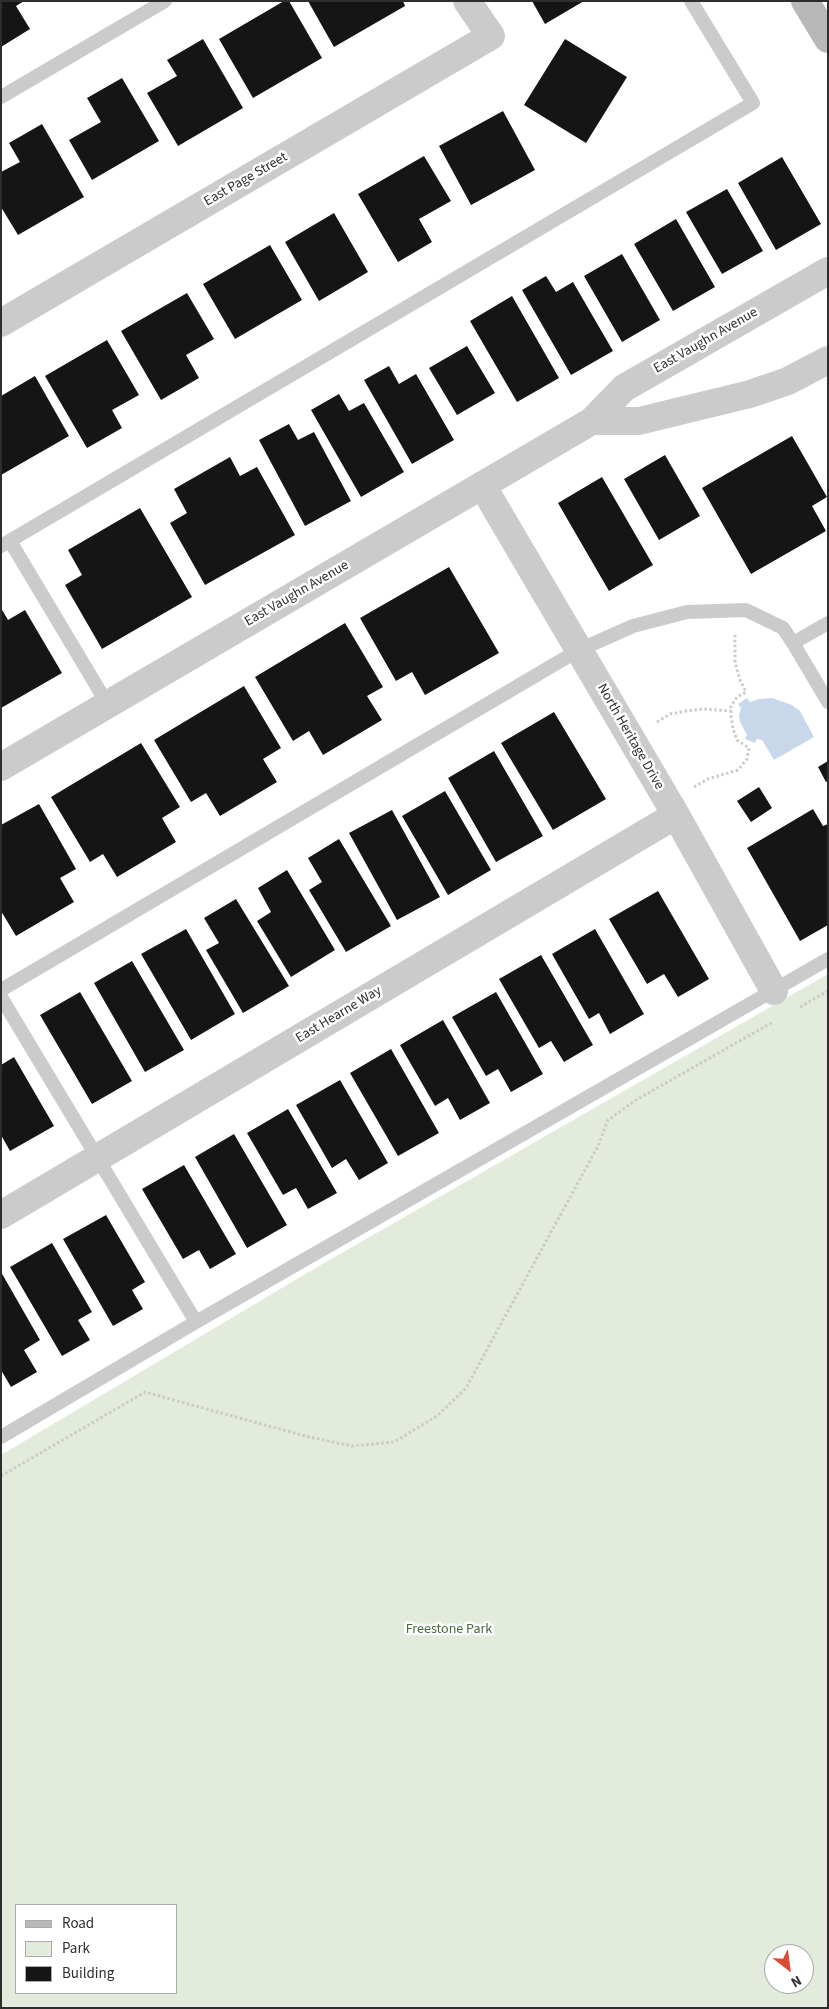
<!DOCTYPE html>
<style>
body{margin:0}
#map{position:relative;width:829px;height:2009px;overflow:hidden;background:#fff;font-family:"Source Sans 3",sans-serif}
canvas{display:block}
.frame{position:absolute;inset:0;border:2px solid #2e2e2e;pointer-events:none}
.legend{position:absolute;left:15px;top:1904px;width:162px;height:90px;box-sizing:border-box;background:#fff;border:1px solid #ababab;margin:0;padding:6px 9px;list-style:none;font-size:15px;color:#2e2e2e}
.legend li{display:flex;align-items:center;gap:10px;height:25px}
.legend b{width:25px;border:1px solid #ababab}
.north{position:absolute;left:764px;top:1944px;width:50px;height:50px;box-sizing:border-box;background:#fff;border:1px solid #ababab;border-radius:50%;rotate:150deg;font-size:14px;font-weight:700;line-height:20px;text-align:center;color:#2e2e2e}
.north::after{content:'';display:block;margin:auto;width:18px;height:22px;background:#de4a38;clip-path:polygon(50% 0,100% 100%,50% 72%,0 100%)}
</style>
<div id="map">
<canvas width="829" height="2009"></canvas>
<div class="frame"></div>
<ul class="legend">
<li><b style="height:6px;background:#b8b8b8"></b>Road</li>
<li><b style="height:14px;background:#e2ebdc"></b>Park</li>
<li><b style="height:14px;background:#151515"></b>Building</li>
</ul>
<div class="north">N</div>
</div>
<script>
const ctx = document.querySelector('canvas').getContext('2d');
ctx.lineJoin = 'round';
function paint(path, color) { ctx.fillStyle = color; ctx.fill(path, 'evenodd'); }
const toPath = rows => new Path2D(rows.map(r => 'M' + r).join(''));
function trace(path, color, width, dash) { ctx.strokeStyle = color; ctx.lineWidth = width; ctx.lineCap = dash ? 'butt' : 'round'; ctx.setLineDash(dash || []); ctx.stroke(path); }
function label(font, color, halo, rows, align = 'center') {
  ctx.font = font + ' "Source Sans 3",sans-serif'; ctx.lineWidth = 5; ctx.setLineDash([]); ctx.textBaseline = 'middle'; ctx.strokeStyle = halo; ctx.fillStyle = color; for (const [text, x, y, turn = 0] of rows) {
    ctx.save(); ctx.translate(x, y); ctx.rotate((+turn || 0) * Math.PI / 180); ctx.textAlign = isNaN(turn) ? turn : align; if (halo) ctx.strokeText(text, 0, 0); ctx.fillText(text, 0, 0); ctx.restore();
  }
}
paint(toPath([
 [828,974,828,2008,1,2008,1,1455,319,1266],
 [16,1905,176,1905,176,1993,16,1993],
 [774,1954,804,1954,804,1984,774,1984]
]), '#e2ebdc');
paint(toPath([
 [747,698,750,702,759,699,772,698,792,705,800,711,814,737,774,760,762,740,757,739,755,743,745,739,747,735,740,722,739,715,741,708,738,704]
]), '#c9d7ea');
paint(toPath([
 [1,1,24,1,16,6,30,29,1,47],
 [284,1,289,1,322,58,253,98,219,39],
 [308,1,403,1,405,6,334,47],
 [532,1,584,1,545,24],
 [203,39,243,108,178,146,147,93,177,76,167,60],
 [565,39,627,77,586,143,524,105],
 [122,78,159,141,92,180,69,140,101,122,87,98],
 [503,111,535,170,471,205,439,146],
 [42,124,84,197,18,235,1,207,1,172,20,162,9,143],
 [424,156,451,201,419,219,432,242,398,262,358,194],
 [782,157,821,224,776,250,738,183],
 [727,189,763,251,722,274,686,212],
 [334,213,368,272,319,301,285,242],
 [676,219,715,287,673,311,634,244],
 [270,245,302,300,235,339,203,284],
 [622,254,660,320,622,342,584,276],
 [546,276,556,292,573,282,613,351,571,375,522,290],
 [187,293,214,339,186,355,199,378,161,400,121,331],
 [512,296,559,378,517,402,470,321],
 [107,340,139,395,112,410,122,428,87,448,45,376],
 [467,346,495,393,457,415,429,368],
 [389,366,399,384,416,374,454,440,412,464,364,380],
 [35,376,69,436,1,475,1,396],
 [339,394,349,411,364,403,404,472,361,497,311,410],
 [289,424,298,440,314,432,351,501,305,526,259,440],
 [792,436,827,497,812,506,826,531,751,574,702,488],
 [665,455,700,516,659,540,624,479],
 [230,457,240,476,257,467,295,535,205,585,170,523,187,513,174,489],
 [602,477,653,565,609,591,558,503],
 [140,508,192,597,102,649,65,585,82,575,68,550],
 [449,567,499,653,425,695,412,672,396,681,360,618],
 [1,608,8,620,25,610,62,673,1,708],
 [345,623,383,687,367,696,382,720,323,755,309,731,293,741,255,677],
 [244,686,281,748,263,759,277,782,220,816,206,793,191,802,154,740],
 [554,712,606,799,553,830,501,743],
 [141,743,180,807,162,818,176,842,117,877,103,854,90,862,51,797],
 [494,751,543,836,496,862,448,778],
 [828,761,828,781,826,782,818,767],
 [759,787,772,808,751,822,737,801],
 [445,791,491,870,448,895,402,816],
 [39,804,76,869,60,878,74,902,16,936,1,911,1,825],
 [813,809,823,826,828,824,828,925,800,941,747,848],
 [392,810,440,897,397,920,349,833],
 [339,839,391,926,346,952,309,890,322,882,308,858],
 [287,870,335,950,291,977,257,921,271,912,258,888],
 [658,891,709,979,678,997,664,974,647,984,609,919],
 [236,899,289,986,243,1013,206,950,219,943,204,918],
 [186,929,235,1014,191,1040,141,954],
 [595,929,644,1014,610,1034,599,1013,589,1019,552,954],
 [541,955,593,1045,564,1062,551,1041,539,1048,499,979],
 [132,961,184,1050,145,1072,94,983],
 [80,992,132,1081,92,1104,40,1015],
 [496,992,543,1074,511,1092,498,1069,486,1076,452,1017],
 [443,1020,490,1103,460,1120,448,1098,435,1106,400,1045],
 [391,1049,439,1133,398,1156,350,1073],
 [14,1057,54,1126,10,1151,1,1135,1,1065],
 [340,1080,388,1163,359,1180,346,1159,332,1168,296,1105],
 [288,1109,337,1193,308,1209,296,1188,283,1195,247,1133],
 [234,1134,287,1225,247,1248,195,1157],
 [184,1165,236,1254,210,1269,199,1250,183,1259,142,1189],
 [106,1215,145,1282,132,1290,143,1309,113,1326,63,1239],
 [52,1243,92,1312,78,1320,90,1340,62,1356,10,1267],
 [1,1272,40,1340,24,1350,37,1372,11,1387,1,1370]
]), '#151515');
trace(toPath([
 [657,722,670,714,686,711,703,709,731,711],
 [694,787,708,779,738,770,747,759,749,748,737,740,733,729,731,716,731,706,737,697,746,692,740,680,735,662,735,633],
 [800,1007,828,991],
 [1,1476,145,1392,305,1436,352,1446,394,1442,437,1416,466,1388,598,1146,608,1120,636,1100,773,1022]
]), '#cbcbcb', 3, [2.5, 2.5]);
trace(toPath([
 [1,97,165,1],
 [10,541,108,705],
 [1,546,753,103,691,1],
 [793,643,828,702],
 [1,990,579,650,633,626,687,612,746,610,783,628,793,643,828,623],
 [1,997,196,1322],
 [1,1437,196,1322,828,959]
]), '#cbcbcb', 14);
trace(toPath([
 [1,323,491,36,467,1],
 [592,421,639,421,750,394,788,381,828,360],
 [482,485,676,815,774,991],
 [1,767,592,421,624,388,828,271],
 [1,1215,676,815]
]), '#cbcbcb', 28);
trace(toPath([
 [805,1,828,39]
]), '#b8b8b8', 28);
label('14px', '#2e2e2e', '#fff', [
 ["East Page Street",246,180,-30],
 ["East Vaughn Avenue",706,341,-30],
 ["East Vaughn Avenue",297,594,-30],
 ["North Heritage Drive",630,737,60],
 ["East Hearne Way",339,1015,-31]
]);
label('14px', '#49683d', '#fff', [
 ["Freestone Park",449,1630]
]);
</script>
